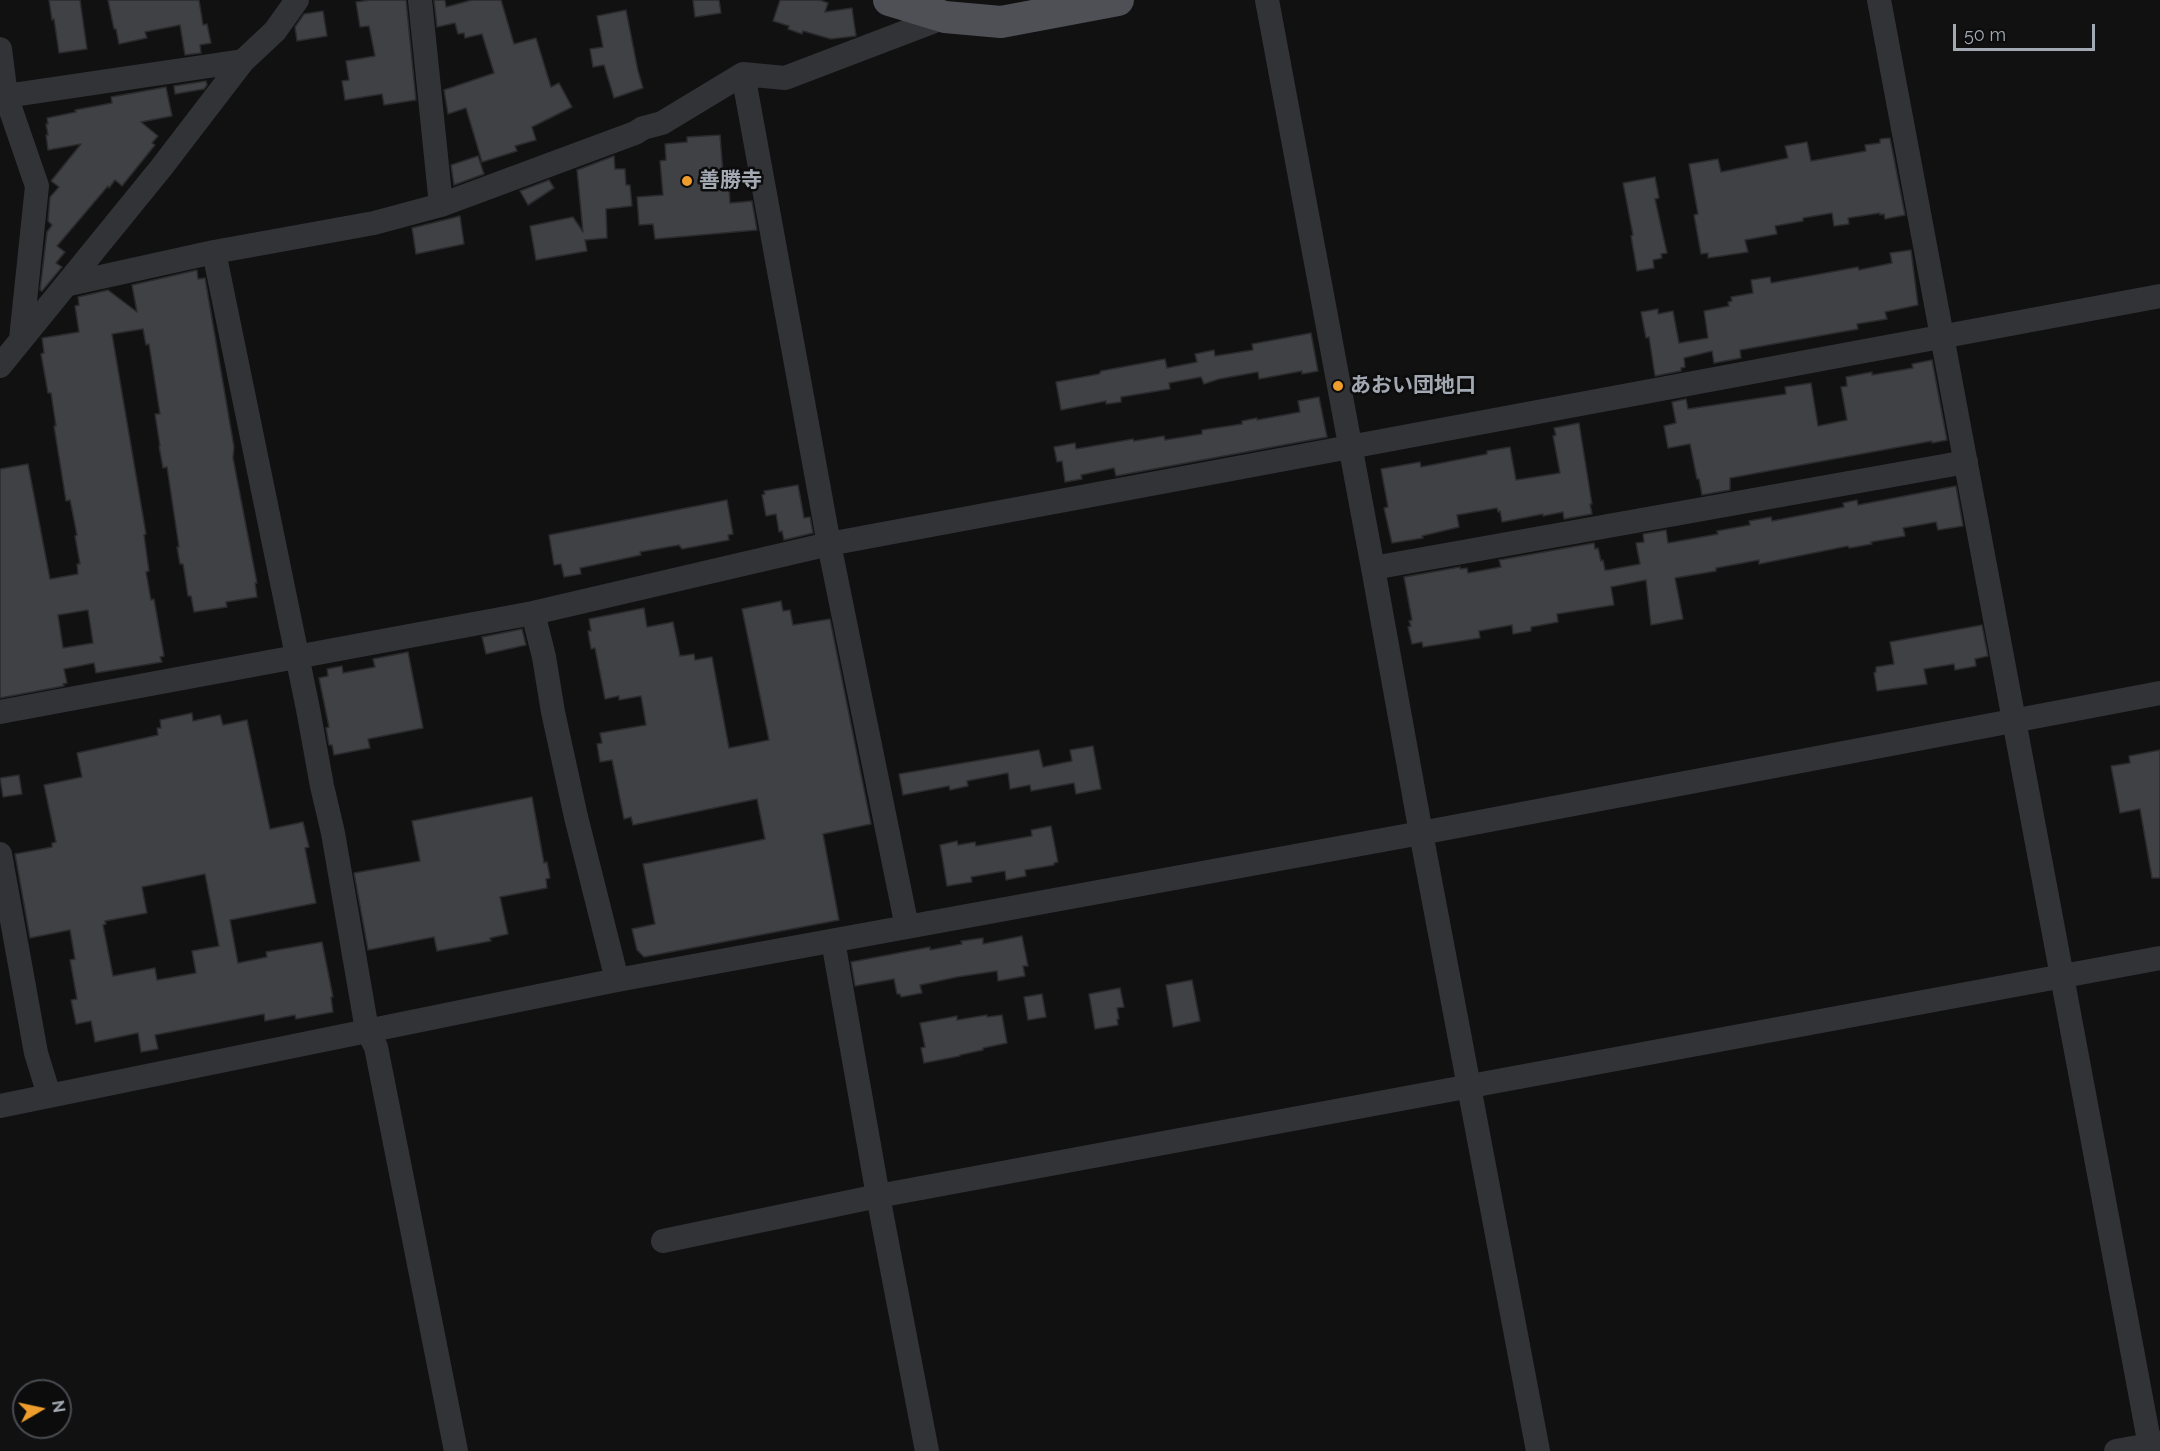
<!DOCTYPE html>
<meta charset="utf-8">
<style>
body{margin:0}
#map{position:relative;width:2160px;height:1451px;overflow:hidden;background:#111112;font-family:Raleway,sans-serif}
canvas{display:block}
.north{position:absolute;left:12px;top:1379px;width:60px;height:60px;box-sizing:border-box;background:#0c0c0d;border:2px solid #484b4f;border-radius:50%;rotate:81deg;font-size:16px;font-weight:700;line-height:24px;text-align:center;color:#a2a9b3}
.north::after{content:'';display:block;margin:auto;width:21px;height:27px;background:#ee9d2d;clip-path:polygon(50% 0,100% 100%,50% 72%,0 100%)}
.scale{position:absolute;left:1953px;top:24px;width:142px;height:27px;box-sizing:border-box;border:3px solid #a2a9b3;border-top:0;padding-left:8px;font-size:18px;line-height:21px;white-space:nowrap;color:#a2a9b3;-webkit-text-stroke:4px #0c0c0d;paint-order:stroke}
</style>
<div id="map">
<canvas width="2160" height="1451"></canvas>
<div class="north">N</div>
<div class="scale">50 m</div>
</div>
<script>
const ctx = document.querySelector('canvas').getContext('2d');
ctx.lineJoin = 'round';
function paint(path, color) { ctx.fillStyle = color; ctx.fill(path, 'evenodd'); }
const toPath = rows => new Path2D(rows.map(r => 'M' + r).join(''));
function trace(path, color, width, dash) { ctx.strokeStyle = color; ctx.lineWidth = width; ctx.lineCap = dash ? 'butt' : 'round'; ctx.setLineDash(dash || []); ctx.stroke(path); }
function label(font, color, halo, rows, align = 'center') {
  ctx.font = font + ' Raleway,"Noto Sans JP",sans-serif'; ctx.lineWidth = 5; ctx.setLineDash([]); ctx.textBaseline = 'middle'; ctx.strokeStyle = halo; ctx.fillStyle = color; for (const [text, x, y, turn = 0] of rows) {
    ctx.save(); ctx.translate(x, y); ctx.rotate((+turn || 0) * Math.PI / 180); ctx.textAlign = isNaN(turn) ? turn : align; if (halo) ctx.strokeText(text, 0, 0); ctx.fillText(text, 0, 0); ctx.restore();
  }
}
const building = toPath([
 [49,0,80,0,87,49,59,53,54,19,52,20,49,0],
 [108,0,199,0,203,25,207,24,211,43,200,45,201,53,185,55,180,25,145,32,147,38,119,44,116,29,114,29,108,0],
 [370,0,406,0,416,100,384,105,382,94,345,100,342,81,349,80,346,61,375,56,369,26,360,27,356,2,370,0],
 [434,0,445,0,446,7,472,0,501,0,514,44,536,38,551,87,559,83,572,107,532,127,536,140,515,146,517,151,482,162,466,108,448,114,444,90,494,73,482,34,465,38,464,33,458,34,455,23,437,27,434,0],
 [693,0,719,0,721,13,695,17,693,0],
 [780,0,820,0,828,3,825,12,852,8,856,36,831,39,803,31,802,34,788,29,789,26,773,21,780,0],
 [626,10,638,71,643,88,614,98,604,65,593,67,590,49,603,47,597,16,626,10],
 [323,11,327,36,297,41,295,27,304,14,323,11],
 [206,81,207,85,204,89,175,94,174,86,206,81],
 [166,87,172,116,141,122,158,136,152,143,155,145,122,186,115,180,109,188,108,186,57,246,65,252,56,263,62,267,42,291,40,290,47,232,52,225,48,221,50,197,59,187,51,181,81,144,48,150,46,135,48,135,46,124,48,124,47,118,76,112,75,110,112,103,111,97,166,87],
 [720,135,723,173,728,172,730,203,752,201,757,230,655,239,653,224,639,225,637,197,663,195,660,161,666,160,665,144,687,142,687,137,720,135],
 [1890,138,1905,215,1885,219,1884,214,1880,215,1880,213,1848,218,1849,224,1834,226,1832,213,1803,218,1803,221,1775,226,1777,234,1745,240,1748,252,1708,258,1708,253,1701,254,1694,215,1698,214,1689,164,1718,159,1721,172,1788,158,1785,146,1807,142,1811,161,1866,151,1865,145,1880,143,1880,139,1890,138],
 [478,156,484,174,454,185,451,165,478,156],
 [614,156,615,169,625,169,626,185,630,185,632,206,606,209,607,238,585,240,587,251,536,260,530,226,573,217,583,232,577,170,614,156],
 [1655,177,1659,198,1655,199,1667,253,1661,254,1662,258,1653,260,1654,268,1637,271,1631,236,1633,235,1623,183,1655,177],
 [549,180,554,188,528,205,520,191,549,180],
 [460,216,464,244,416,254,412,228,460,216],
 [1911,250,1918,305,1885,312,1887,319,1857,324,1858,329,1740,350,1741,358,1714,363,1712,351,1684,358,1685,367,1681,368,1681,371,1655,376,1649,337,1646,338,1641,312,1658,309,1658,314,1673,311,1679,343,1708,338,1704,311,1729,306,1728,302,1732,301,1731,297,1753,293,1751,280,1770,277,1771,283,1858,267,1859,270,1892,263,1890,253,1911,250],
 [197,270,198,279,205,278,234,447,233,458,257,583,255,583,257,597,226,602,227,607,194,612,191,596,188,596,183,564,180,564,177,547,179,547,167,467,163,468,159,446,160,446,155,414,160,414,149,344,146,345,143,329,112,334,146,534,144,535,149,571,146,572,151,600,154,599,164,656,160,657,162,662,96,673,94,663,64,669,67,683,63,684,64,686,0,698,0,469,28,464,50,579,78,574,77,564,80,564,75,536,77,535,70,500,66,501,54,426,56,426,51,393,48,393,41,354,44,353,42,338,79,332,75,306,79,305,78,297,108,290,137,312,132,285,197,270],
 [88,610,93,643,63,648,58,615,88,610],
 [1311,333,1318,371,1302,374,1302,371,1259,379,1258,372,1219,379,1204,384,1201,377,1169,383,1170,389,1121,397,1121,402,1106,404,1106,401,1061,410,1056,382,1099,374,1101,371,1165,359,1167,368,1197,362,1195,354,1214,350,1215,356,1253,350,1252,344,1311,333],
 [1932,360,1947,440,1932,443,1932,441,1730,478,1730,490,1702,495,1699,479,1697,479,1690,444,1668,448,1664,426,1676,423,1672,402,1686,399,1688,409,1786,394,1785,387,1811,383,1818,426,1847,420,1841,387,1847,386,1846,377,1872,372,1872,375,1913,368,1912,364,1932,360],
 [1319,397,1327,437,1116,476,1114,468,1081,475,1082,479,1065,482,1062,461,1057,462,1054,447,1075,443,1076,449,1133,439,1134,441,1164,436,1165,440,1202,434,1202,430,1242,424,1242,421,1257,418,1257,420,1300,412,1298,401,1319,397],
 [1579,423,1592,504,1590,504,1592,514,1564,519,1563,512,1543,516,1543,514,1502,522,1500,511,1498,512,1497,508,1457,515,1459,527,1422,536,1423,538,1392,543,1384,508,1388,507,1381,469,1420,462,1421,467,1487,454,1487,451,1510,447,1516,480,1560,473,1553,436,1556,435,1554,428,1579,423],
 [798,485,804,518,810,517,813,533,784,540,782,531,779,532,776,514,766,516,762,495,765,494,764,491,798,485],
 [1956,486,1963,526,1938,530,1936,522,1903,528,1905,536,1871,542,1872,544,1849,548,1848,546,1759,564,1759,560,1716,568,1716,571,1675,578,1683,619,1651,625,1646,580,1611,587,1614,605,1557,614,1558,622,1531,627,1531,631,1513,634,1512,625,1479,631,1480,638,1423,647,1422,642,1412,644,1408,627,1411,626,1409,621,1412,620,1404,577,1460,567,1460,569,1467,568,1468,573,1501,567,1499,560,1594,543,1595,549,1598,548,1601,561,1603,560,1605,570,1608,570,1640,564,1636,543,1644,542,1643,534,1666,530,1668,543,1718,534,1717,531,1750,525,1749,521,1771,517,1772,521,1844,507,1843,503,1857,500,1858,505,1956,486],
 [727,500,733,534,728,535,729,540,682,549,679,545,640,552,641,555,580,568,581,574,564,577,561,564,554,565,549,535,727,500],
 [781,601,783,611,790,610,793,625,830,619,871,824,823,834,839,920,644,957,637,950,632,929,655,924,643,864,765,839,757,799,633,825,631,817,624,819,612,760,600,762,597,744,602,743,600,733,646,725,641,696,619,700,619,696,605,699,595,648,591,649,588,631,591,631,589,619,644,608,647,627,673,622,680,656,694,654,695,660,712,657,729,748,769,740,742,609,781,601],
 [1982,625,1988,656,1975,659,1976,666,1955,670,1954,664,1924,669,1927,684,1877,691,1874,673,1876,672,1876,667,1894,664,1890,642,1982,625],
 [522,629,526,645,486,654,482,637,522,629],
 [408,652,423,728,368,739,370,748,334,755,332,745,329,745,326,728,329,727,319,678,328,676,327,669,342,666,343,673,375,667,373,659,408,652],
 [192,713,193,721,220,715,223,725,247,720,270,829,303,822,309,847,305,848,316,903,230,920,238,963,267,957,266,952,322,942,333,997,331,997,333,1012,296,1019,295,1015,265,1021,264,1014,155,1035,158,1049,141,1052,138,1033,95,1042,91,1021,76,1024,71,1000,77,999,70,960,75,959,70,930,30,938,15,854,52,847,52,843,56,842,44,785,82,777,77,753,158,735,157,728,161,728,160,720,192,713],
 [205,874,219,946,192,951,196,973,157,980,155,968,113,976,103,925,106,924,105,921,147,913,142,887,205,874],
 [1093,746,1101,789,1076,794,1074,783,1031,791,1030,785,1010,789,1008,773,967,781,968,786,950,790,949,786,903,795,899,774,1039,750,1043,767,1072,761,1070,750,1093,746],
 [2160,750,2160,878,2152,878,2140,809,2120,813,2111,766,2130,763,2129,756,2160,750],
 [19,775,22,794,3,797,0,778,19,775],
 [532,797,544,863,547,862,550,878,546,879,547,888,500,897,508,934,490,938,491,941,437,951,434,937,368,950,354,873,420,861,412,821,532,797],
 [1051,826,1058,862,1054,863,1054,865,1025,870,1026,876,1006,880,1005,871,971,877,972,882,947,886,940,845,957,841,958,845,975,842,976,846,1032,836,1031,830,1051,826],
 [1022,936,1028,966,1023,966,1025,976,998,981,997,971,957,977,920,985,922,993,901,997,900,994,897,994,894,979,855,986,851,962,930,947,930,950,962,944,961,941,983,938,983,944,1022,936],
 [1192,980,1200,1021,1173,1027,1166,985,1192,980],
 [1120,988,1124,1007,1117,1008,1119,1019,1117,1019,1118,1025,1095,1029,1089,994,1120,988],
 [1042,994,1046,1017,1028,1020,1024,997,1042,994],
 [987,1015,987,1017,1002,1015,1007,1043,983,1048,983,1050,960,1055,960,1056,924,1063,921,1048,925,1047,920,1023,957,1016,957,1020,987,1015]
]);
paint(building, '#404145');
trace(building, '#2b2b2e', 1.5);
trace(toPath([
 [420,0,441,205],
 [1267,0,1373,568,1421,833,1538,1451],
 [1879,0,2151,1451],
 [0,49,6,96,37,186,21,339],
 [743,74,829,544,907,927],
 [0,97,243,61],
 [214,252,308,709,322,786,333,833,367,1030,376,1047,456,1451],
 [69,284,214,252,374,223,441,205,635,133,643,128,662,123,743,74,785,78,945,17],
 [0,366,161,168,243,61,275,31,297,0],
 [1373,568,1966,462],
 [533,613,544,657,553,712,576,817,617,980],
 [0,712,533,613,829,544,2160,296],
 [0,854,36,1053,49,1095],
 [833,941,878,1196,927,1451],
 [0,1106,617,980,1421,833,2160,693],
 [663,1241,878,1196,2160,958],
 [2116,1451,2160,1443]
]), '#323337', 24);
trace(toPath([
 [889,0,945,17,1001,22,1118,0]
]), '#4e5056', 32);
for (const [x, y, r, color] of [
 [687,181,6,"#ee9d2d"],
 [1338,386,6,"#ee9d2d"]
]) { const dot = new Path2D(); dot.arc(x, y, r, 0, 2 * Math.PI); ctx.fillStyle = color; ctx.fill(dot); trace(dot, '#0c0c0d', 2); }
label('bold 21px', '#a2a9b3', '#0c0c0d', [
 ["善勝寺",699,181],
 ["あおい団地口",1350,386]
], 'left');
</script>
